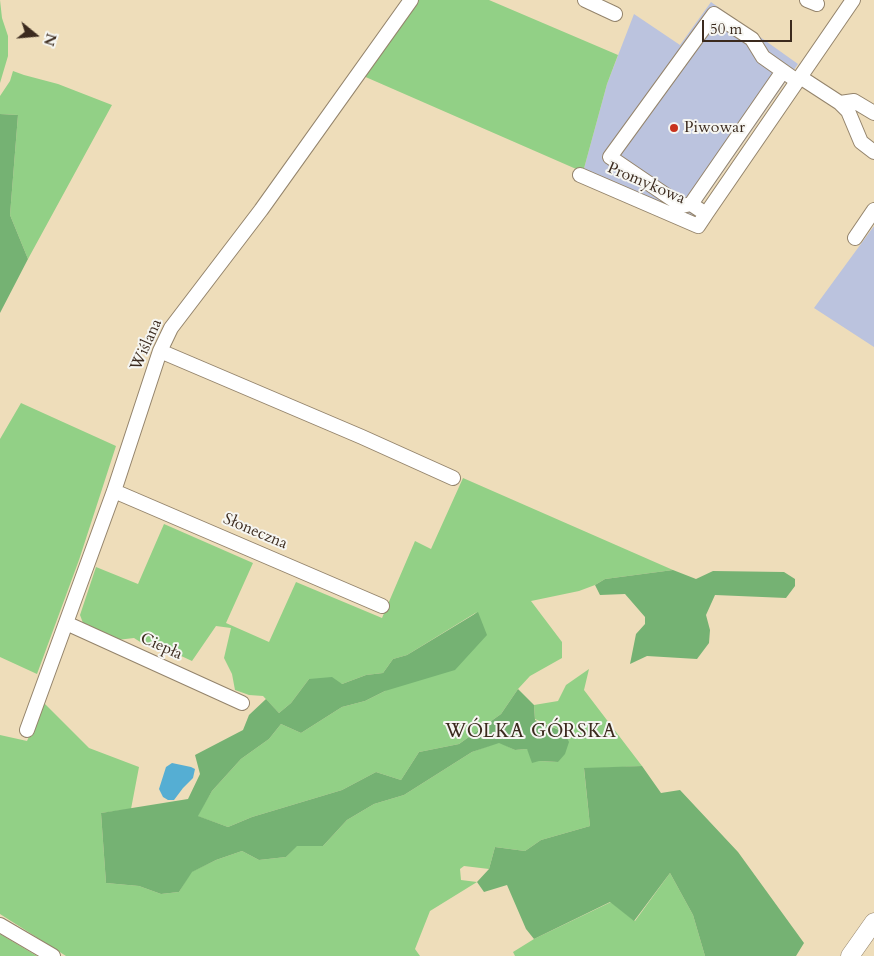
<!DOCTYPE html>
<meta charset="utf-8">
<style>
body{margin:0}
#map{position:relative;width:874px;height:956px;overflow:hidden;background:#eeddba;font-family:Cardo,serif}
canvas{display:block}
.north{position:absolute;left:10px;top:10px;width:50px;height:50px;-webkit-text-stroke:4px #f6f6f2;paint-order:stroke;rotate:107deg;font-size:14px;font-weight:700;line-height:20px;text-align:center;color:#3b2a1e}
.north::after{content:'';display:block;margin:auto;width:18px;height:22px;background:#3b2a1e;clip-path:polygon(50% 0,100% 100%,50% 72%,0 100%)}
.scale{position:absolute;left:702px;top:20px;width:90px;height:22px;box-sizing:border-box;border:2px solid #3b2a1e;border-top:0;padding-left:6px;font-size:15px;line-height:18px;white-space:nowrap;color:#3b2a1e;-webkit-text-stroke:4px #f6f6f2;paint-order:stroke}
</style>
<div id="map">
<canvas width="874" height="956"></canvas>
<div class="north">N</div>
<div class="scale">50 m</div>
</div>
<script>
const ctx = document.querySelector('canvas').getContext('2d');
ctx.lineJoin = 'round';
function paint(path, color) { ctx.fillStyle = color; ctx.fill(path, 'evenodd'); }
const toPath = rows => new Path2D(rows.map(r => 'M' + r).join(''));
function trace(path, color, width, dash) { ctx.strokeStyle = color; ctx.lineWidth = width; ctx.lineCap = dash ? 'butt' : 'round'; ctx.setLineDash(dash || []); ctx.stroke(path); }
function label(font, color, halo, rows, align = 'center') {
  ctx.font = font + ' Cardo,serif'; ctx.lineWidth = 4; ctx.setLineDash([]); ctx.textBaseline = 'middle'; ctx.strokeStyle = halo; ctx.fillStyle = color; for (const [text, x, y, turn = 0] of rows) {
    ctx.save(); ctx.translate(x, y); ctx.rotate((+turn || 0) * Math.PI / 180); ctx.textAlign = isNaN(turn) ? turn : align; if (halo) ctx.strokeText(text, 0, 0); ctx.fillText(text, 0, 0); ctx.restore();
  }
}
paint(toPath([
 [711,2,798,64,691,218,583,172,607,84,634,14,680,45],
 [874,226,874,347,814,308]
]), '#bbc3de');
paint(toPath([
 [0,0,2,18,8,36,8,56,0,83],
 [414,0,489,0,618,55,607,84,583,172,361,75],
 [13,71,24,75,58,84,112,105,28,259,10,215,18,115,0,114,0,96,10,81],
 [21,403,116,446,79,560,37,674,0,657,0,439],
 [463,478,673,570,605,579,595,585,579,591,531,601,562,642,562,658,530,676,518,689,501,714,459,744,419,752,401,780,376,772,342,790,252,817,228,827,197,816,212,791,241,759,269,739,281,724,301,733,342,707,365,701,385,691,477,612,407,655,393,659,383,673,366,675,342,684,309,679,291,703,279,713,263,696,249,695,235,690,232,674,224,658,231,628,216,626,192,661,164,648,145,645,134,638,117,640,83,623,80,615,96,567,138,584,164,524,253,563,226,623,269,642,296,582,382,618,415,541,431,549],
 [589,669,584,690,642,766,584,769,590,826,541,840,525,851,495,847,489,869,464,866,460,869,461,880,477,882,430,911,415,949,420,956,66,956,0,914,0,735,27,741,44,703,89,748,139,767,131,809,101,813,106,883,139,886,161,894,179,892,191,872,216,860,242,851,259,860,286,857,296,846,323,846,347,820,374,804,404,795,472,752,499,742,515,750,527,749,539,761,558,762,564,732,535,719,534,705,558,701,566,685],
 [670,873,693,915,705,956,515,956,513,952,534,939,611,902,635,921],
 [0,934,37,956,0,956]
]), '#92d086');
paint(toPath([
 [0,114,18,115,10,215,28,259,0,313],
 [673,570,696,579,713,571,784,572,795,579,795,586,786,598,715,595,706,615,710,630,709,643,697,659,647,656,630,664,636,634,645,624,645,617,625,594,600,595,595,585,605,579],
 [478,612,487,635,455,670,385,691,365,701,342,707,301,733,281,724,269,739,241,759,212,791,198,816,228,827,252,817,342,790,376,772,401,780,419,752,459,744,501,714,518,689,534,705,535,720,564,732,569,742,565,754,558,762,539,761,532,763,527,749,515,750,499,743,472,752,404,795,374,804,347,820,323,846,297,846,286,857,259,860,242,851,216,860,192,872,179,892,161,894,139,886,106,883,101,813,188,799,200,774,195,755,243,730,249,715,266,699,279,713,291,703,309,679,332,677,342,684,366,675,383,673,393,659,407,655],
 [642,766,661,793,680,790,738,852,804,943,796,956,705,956,693,915,670,873,634,921,610,902,534,939,526,929,507,885,484,892,477,882,489,869,495,847,525,851,541,840,590,826,584,768]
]), '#75b273');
paint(toPath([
 [172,763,191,767,195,769,193,778,183,788,174,800,168,800,163,797,159,789,166,767]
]), '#55aed3');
const minor = toPath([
 [585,0,615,14],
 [807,0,817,4],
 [800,77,840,103,848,111,861,142,874,152],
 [797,81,763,57,752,39,714,14,610,157,682,206,691,204,706,214,853,0],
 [840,103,854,101,874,113],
 [580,175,698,226,706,214],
 [691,204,783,71],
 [855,238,874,210],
 [160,351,362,437,453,478],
 [114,491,382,606],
 [66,623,242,703],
 [27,730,114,491,160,351,171,328,261,210,411,0],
 [0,925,53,956]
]);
const major = toPath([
 [850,956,874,922]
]);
trace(minor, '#94846c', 16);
trace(major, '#94846c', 19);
trace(minor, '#fff', 14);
trace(major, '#fff', 18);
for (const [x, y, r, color] of [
 [674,128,5,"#c8321e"]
]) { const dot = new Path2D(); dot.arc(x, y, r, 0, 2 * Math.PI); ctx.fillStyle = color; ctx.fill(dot); trace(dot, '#f6f6f2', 2); }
label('16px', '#3b2a1e', '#f6f6f2', [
 ["Piwowar",684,128]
], 'left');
label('16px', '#3b2a1e', '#f6f6f2', [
 ["Promykowa",646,184,23],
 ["Wiślana",147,345,-66],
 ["Słoneczna",255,532,23],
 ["Ciepła",161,647,24]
]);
ctx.letterSpacing = '1px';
label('19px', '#3b2a1e', '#f6f6f2', [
 ["WÓLKA GÓRSKA",531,733]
]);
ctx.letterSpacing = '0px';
</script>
